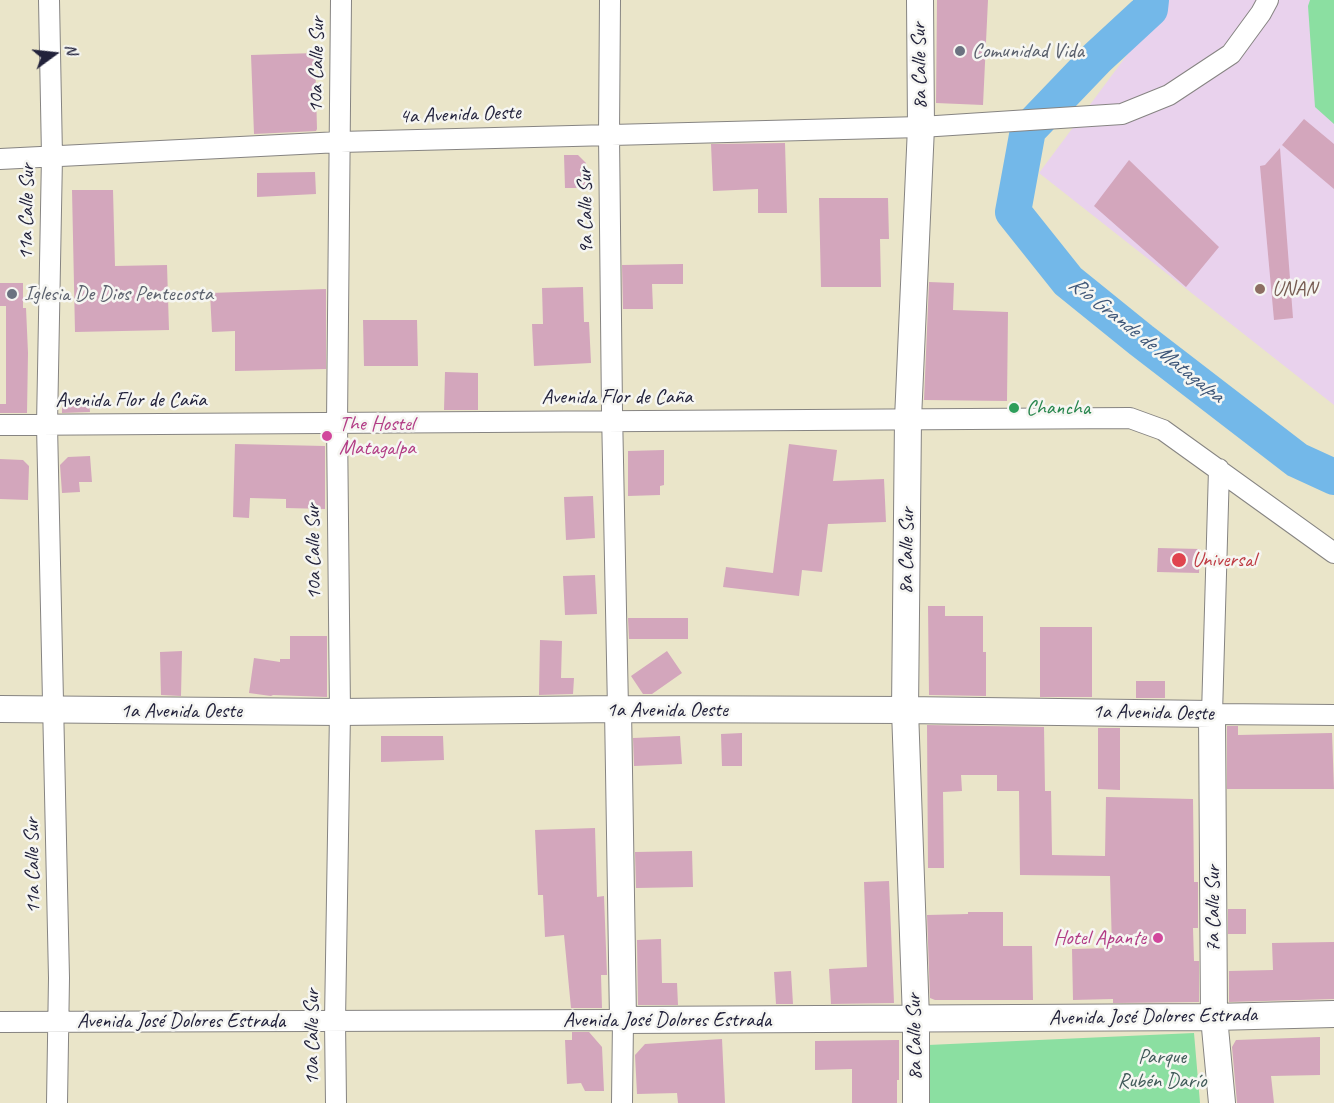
<!DOCTYPE html>
<meta charset="utf-8">
<style>
body{margin:0}
#map{position:relative;width:1334px;height:1103px;overflow:hidden;background:#eae5c9;font-family:Caveat,sans-serif}
canvas{display:block}
.north{position:absolute;left:24px;top:24px;width:60px;height:60px;-webkit-text-stroke:4px #f6f6f2;paint-order:stroke;rotate:75deg;font-size:16px;font-weight:700;line-height:24px;text-align:center;color:#22223b}
.north::after{content:'';display:block;margin:auto;width:21px;height:27px;background:#22223b;clip-path:polygon(50% 0,100% 100%,50% 72%,0 100%)}
</style>
<div id="map">
<canvas width="1334" height="1103"></canvas>
<div class="north">N</div>
</div>
<script>
const ctx = document.querySelector('canvas').getContext('2d');
ctx.lineJoin = 'round';
function paint(path, color) { ctx.fillStyle = color; ctx.fill(path, 'evenodd'); }
const toPath = rows => new Path2D(rows.map(r => 'M' + r).join(''));
function trace(path, color, width, dash) { ctx.strokeStyle = color; ctx.lineWidth = width; ctx.lineCap = dash ? 'butt' : 'round'; ctx.setLineDash(dash || []); ctx.stroke(path); }
function label(font, color, halo, rows, align = 'center') {
  ctx.font = font + ' Caveat,sans-serif'; ctx.lineWidth = 5; ctx.setLineDash([]); ctx.textBaseline = 'middle'; ctx.strokeStyle = halo; ctx.fillStyle = color; for (const [text, x, y, turn = 0] of rows) {
    ctx.save(); ctx.translate(x, y); ctx.rotate((+turn || 0) * Math.PI / 180); ctx.textAlign = isNaN(turn) ? turn : align; if (halo) ctx.strokeText(text, 0, 0); ctx.fillText(text, 0, 0); ctx.restore();
  }
}
paint(toPath([
 [1168,0,1334,0,1334,405,1039,173]
]), '#e9d2ed');
paint(toPath([
 [1310,0,1334,0,1334,124,1315,107,1308,6],
 [1194,1033,1200,1103,929,1103,928,1045]
]), '#8bdfa1');
trace(toPath([
 [1151,0,1150,9,1097,58,1028,130,1013,212,1068,281,1141,340,1297,460,1334,477]
]), '#73b8e9', 36);
paint(toPath([
 [937,0,988,0,983,105,936,103],
 [315,53,317,129,316,131,254,134,251,55],
 [1304,119,1334,144,1334,189,1282,145],
 [785,143,787,213,758,213,758,189,713,191,711,144],
 [1280,148,1293,318,1274,320,1260,166,1265,165],
 [564,155,578,155,586,163,586,188,565,188],
 [1129,160,1219,247,1186,287,1094,206],
 [315,172,316,194,257,197,257,173],
 [72,190,113,190,115,266,167,265,169,330,75,332],
 [819,198,888,198,889,239,880,239,881,287,821,287],
 [683,264,683,284,652,284,653,309,623,309,622,265],
 [929,282,954,283,953,310,1008,312,1007,401,924,400],
 [0,283,23,283,23,308,26,308,28,353,27,413,0,413,0,404,6,404,6,306,0,306],
 [583,287,584,322,589,322,591,363,534,366,532,324,543,324,542,288],
 [326,289,326,369,235,371,235,331,212,332,210,293],
 [363,320,417,320,418,366,364,366],
 [445,372,478,373,478,410,444,410],
 [89,400,90,412,62,413,62,401],
 [235,444,325,446,325,509,286,508,286,499,250,498,249,518,233,517],
 [789,444,837,450,833,481,884,479,886,522,828,524,822,572,802,570,799,596,723,587,726,567,773,573],
 [664,450,664,485,660,486,660,495,628,496,628,451],
 [90,456,92,482,79,482,80,492,62,493,60,465,68,457],
 [0,459,23,460,29,466,28,500,0,499],
 [593,496,595,538,566,540,564,497],
 [1158,548,1200,549,1199,573,1157,572],
 [595,575,597,614,565,615,563,576],
 [928,606,945,606,945,616,983,616,983,652,986,652,986,696,929,695],
 [628,618,688,618,688,639,629,639],
 [1040,627,1092,627,1092,697,1040,697],
 [290,636,327,636,327,697,273,695,271,696,249,693,254,658,280,662,280,659,290,659],
 [540,640,562,641,561,678,574,678,573,694,539,695],
 [182,651,181,696,161,695,160,652],
 [667,651,682,673,652,694,643,694,631,676],
 [1136,681,1165,681,1165,698,1136,698],
 [927,725,1044,727,1045,791,1051,791,1052,855,1105,856,1106,797,1193,799,1194,882,1198,882,1198,928,1193,928,1194,961,1199,961,1199,1002,1113,1003,1113,999,1073,1000,1072,949,1112,948,1110,876,1020,875,1019,791,997,791,997,775,961,775,962,791,943,792,944,868,928,868],
 [1227,726,1238,726,1238,735,1332,733,1334,789,1227,789],
 [1098,728,1120,728,1120,790,1098,789],
 [742,733,742,766,722,766,721,734],
 [381,736,443,736,444,760,381,762],
 [680,736,682,764,634,766,633,738],
 [595,828,597,897,604,896,607,975,601,975,602,1008,571,1008,564,935,545,937,543,895,538,895,535,830],
 [692,851,693,887,636,888,635,852],
 [889,881,894,1003,831,1004,829,969,867,967,864,882],
 [1228,909,1246,909,1246,934,1228,934],
 [968,912,1003,912,1003,946,1032,946,1033,1000,935,1000,930,998,927,915,968,914],
 [661,939,662,983,677,983,678,1005,638,1005,637,940],
 [1334,942,1334,999,1229,1002,1229,971,1273,970,1272,943],
 [791,971,793,1004,776,1004,774,972],
 [572,1032,589,1032,602,1047,604,1091,585,1091,581,1083,567,1084,565,1040,572,1040],
 [1320,1037,1320,1075,1271,1076,1274,1103,1237,1103,1232,1047,1236,1040],
 [722,1039,725,1103,678,1103,677,1093,637,1094,635,1055,645,1044],
 [899,1040,899,1080,897,1080,897,1103,852,1103,852,1069,815,1070,815,1041]
]), '#d3a6bc');
const minor = toPath([
 [49,0,52,156,47,425,59,978,57,1103],
 [610,0,609,135,612,411,618,709],
 [0,159,340,142,921,127,1122,114,1169,95,1231,54,1261,13,1268,0],
 [0,425,1130,418,1163,430,1334,553],
 [1219,469,1212,714,1334,715],
 [0,1022,623,1020,622,1103],
 [336,1103,335,1021,340,712,337,423,341,0]
]);
const tertiary = toPath([
 [0,709,340,712,618,709,905,710,1212,714,1214,1017,1222,1103],
 [618,709,623,1020,1214,1017,1334,1014],
 [916,1103,916,1019,905,710,908,419,921,127,920,0]
]);
trace(minor, '#868482', 22);
trace(tertiary, '#868482', 28);
trace(minor, '#fff', 20);
trace(tertiary, '#fff', 26);
for (const [x, y, r, color] of [
 [960,51,6,"#6b7280"],
 [1260,289,6,"#8d6e63"],
 [12,294,6,"#6b7280"],
 [1014,408,6,"#2e9e5b"],
 [327,436,6,"#d1479c"],
 [1179,560,8,"#e0444e"],
 [1158,938,6,"#d1479c"]
]) { const dot = new Path2D(); dot.arc(x, y, r, 0, 2 * Math.PI); ctx.fillStyle = color; ctx.fill(dot); trace(dot, '#f6f6f2', 2); }
label('21px', '#5b616d', '#f6f6f2', [
 ["Comunidad Vida",972,51],
 ["Iglesia De Dios Pentecosta",24,294]
], 'left');
label('21px', '#22223b', '#f6f6f2', [
 ["10a Calle Sur",317,65,-89],
 ["8a Calle Sur",920,66,-91],
 ["4a Avenida Oeste",460,115,-2],
 ["9a Calle Sur",586,211,-91],
 ["11a Calle Sur",27,212,-89],
 ["Avenida Flor de Caña",617,397],
 ["Avenida Flor de Caña",131,400],
 ["8a Calle Sur",907,551,-89],
 ["10a Calle Sur",314,552,-91],
 ["1a Avenida Oeste",667,710],
 ["1a Avenida Oeste",181,711],
 ["1a Avenida Oeste",1153,713,1],
 ["11a Calle Sur",33,866,-91],
 ["7a Calle Sur",1213,909,-90],
 ["Avenida José Dolores Estrada",1153,1017,-1],
 ["Avenida José Dolores Estrada",667,1020],
 ["Avenida José Dolores Estrada",181,1021],
 ["10a Calle Sur",312,1037,-90],
 ["8a Calle Sur",915,1037,-91]
]);
label('21px', '#785e54', '#f6f6f2', [
 ["UNAN",1272,289]
], 'left');
label('21px', '#27864d', '#f6f6f2', [
 ["Chancha",1026,408]
], 'left');
label('21px', '#b23c85', '#f6f6f2', [
 ["The Hostel",339,424],
 ["Matagalpa",339,448],
 ["Hotel Apante",1146,938,"right"]
], 'left');
label('21px', '#be3a42', '#f6f6f2', [
 ["Universal",1192,560]
], 'left');
label('21px', '#425b5a', '#f6f6f2', [
 ["Parque",1162,1057],
 ["Rubén Darío",1162,1081]
]);
label('italic 22px', '#3e5678', '#f6f6f2', [
 ["Río Grande de Matagalpa",1146,340,38]
]);
</script>
